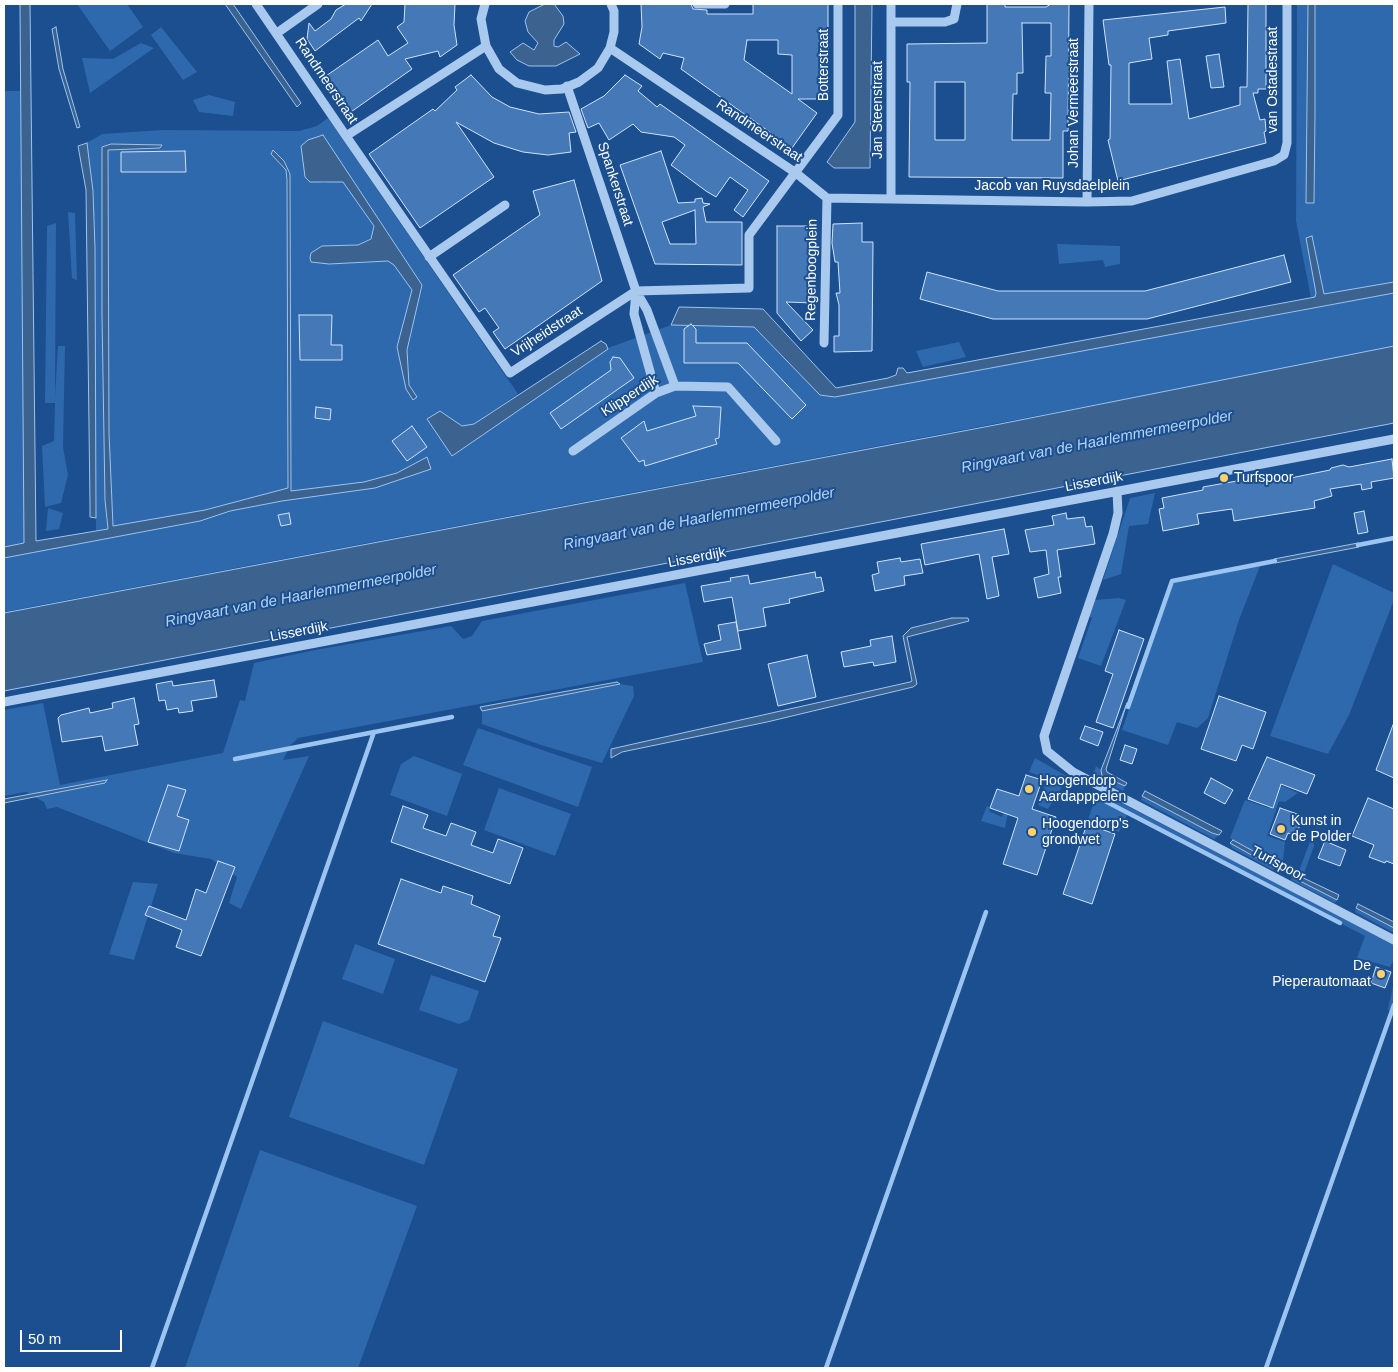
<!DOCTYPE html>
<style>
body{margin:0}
#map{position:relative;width:1398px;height:1372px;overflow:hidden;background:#1b4f8f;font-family:Helvetica,sans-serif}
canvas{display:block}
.frame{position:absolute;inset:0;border:5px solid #fff;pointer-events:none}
.scale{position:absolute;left:20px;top:1330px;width:102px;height:22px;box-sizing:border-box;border:2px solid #fff;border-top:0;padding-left:6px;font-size:15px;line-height:18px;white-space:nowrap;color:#fff;-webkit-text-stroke:4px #1b4f8f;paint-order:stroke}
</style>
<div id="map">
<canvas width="1398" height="1372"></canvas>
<div class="frame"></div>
<div class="scale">50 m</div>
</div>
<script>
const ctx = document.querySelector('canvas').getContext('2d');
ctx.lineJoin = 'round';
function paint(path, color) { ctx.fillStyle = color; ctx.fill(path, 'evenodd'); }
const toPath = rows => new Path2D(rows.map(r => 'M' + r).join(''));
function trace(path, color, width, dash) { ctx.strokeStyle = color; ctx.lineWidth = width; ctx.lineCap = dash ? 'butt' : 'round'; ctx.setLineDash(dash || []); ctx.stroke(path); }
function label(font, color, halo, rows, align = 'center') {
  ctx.font = font + ' Helvetica,sans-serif'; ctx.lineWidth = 4; ctx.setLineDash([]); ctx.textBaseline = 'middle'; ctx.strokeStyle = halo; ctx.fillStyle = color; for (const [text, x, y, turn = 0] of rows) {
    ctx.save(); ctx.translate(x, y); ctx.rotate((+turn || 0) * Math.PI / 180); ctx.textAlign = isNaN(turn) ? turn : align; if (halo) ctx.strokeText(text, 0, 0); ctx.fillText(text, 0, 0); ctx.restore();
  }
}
paint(toPath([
 [77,4,127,4,143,27,110,51],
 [1297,4,1308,4,1306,203,1314,203,1315,4,1394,4,1394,282,1324,294,1312,236,1306,238,1316,293,1315,297,1311,298,1296,221],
 [161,27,197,72,183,80,151,35],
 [141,43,154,48,90,93,82,58,113,59],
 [4,91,24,91,24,543,4,549],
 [209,95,235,102,233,116,199,112,193,100],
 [328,118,518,394,474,424,462,426,440,412,427,419,452,455,608,348,671,325,754,327,820,395,835,397,1394,293,1394,348,4,612,4,558,200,521,230,511,282,501,375,488,427,457,397,473,364,482,291,492,290,174,284,161,271,154,286,170,287,180,288,488,205,510,113,526,109,433,108,150,162,146,111,144,102,147,102,315,105,500,108,529,96,531,95,248,93,191,87,143,102,134,163,130,299,131,317,126],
 [323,135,422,285,407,350,409,385,417,397,406,389,397,347,412,290,394,265,388,261,329,264,322,246,358,245,371,238,374,226,343,181,321,183],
 [68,212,75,213,77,280,72,278],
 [56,223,55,397,58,346,65,346,63,447,68,475,61,503,45,507,42,446,54,441,55,403,45,403,47,226],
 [1057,244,1120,246,1120,264,1105,267,1103,260,1059,264],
 [959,342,966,357,923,367,916,351],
 [1155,493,1148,524,1129,526,1121,574,1103,580,1130,498],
 [48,508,63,513,59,529,46,531],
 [1333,564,1394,593,1394,600,1349,715,1328,754,1270,736],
 [1260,566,1239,620,1208,718,1197,728,1177,722,1168,745,1122,730,1172,581,1182,577],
 [685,583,703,662,298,738,290,746,283,760,309,756,241,909,229,903,237,877,211,859,174,853,57,807,47,809,44,802,26,792,4,796,4,710,43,703,60,785,223,753,240,700,245,701,254,663,315,650,451,626,463,639,472,636,482,621],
 [1119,598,1126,600,1101,666,1078,658,1092,618,1089,616,1095,600],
 [620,684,633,686,634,696,602,763,541,745,482,724,482,711],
 [478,728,592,767,578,807,463,765],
 [414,756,462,774,447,816,390,795,401,764],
 [1035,758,1068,777,1048,809,1038,805,1047,778,1029,772],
 [1096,766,1101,770,1102,776,1125,786,1123,791,1093,776],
 [1280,785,1298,793,1285,802,1279,801,1267,836,1285,842,1283,860,1277,864,1230,838,1245,800,1269,808],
 [499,788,571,814,555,856,484,830],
 [1100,792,1394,944,1394,959,1390,967,1357,958,1365,936,1128,813,1119,832,1087,822,1096,797],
 [1142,796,1212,833,1219,835,1214,839,1141,800],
 [1008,801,1010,803,1005,828,981,821,987,806,990,808,989,811,1002,817],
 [1312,836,1314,846,1303,876,1298,874],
 [1230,843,1275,868,1273,870,1232,848],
 [1292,877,1337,900,1335,903,1291,880],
 [133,882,158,884,134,960,109,954],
 [1356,908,1394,928,1394,933,1355,912],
 [355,944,395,959,383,994,342,979],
 [431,975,479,991,469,1020,459,1024,419,1010],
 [1394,982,1394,1005,1391,1013,1388,1009],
 [323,1021,458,1069,424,1165,289,1117],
 [260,1150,417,1206,358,1368,185,1368]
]), '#2e69ad');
const water = toPath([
 [20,4,30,4,36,541,108,529,105,500,102,315,102,147,111,144,162,145,160,148,108,150,109,433,113,526,205,510,288,488,287,180,286,170,271,154,273,150,284,161,290,174,291,491,364,482,397,473,427,457,431,469,375,488,282,501,230,511,200,521,4,558,4,547,24,543,20,4],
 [225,4,233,4,301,103,297,107,225,4],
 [545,4,554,4,563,16,564,24,554,40,554,46,558,47,566,42,580,54,556,66,529,66,517,60,510,52,523,43,534,50,538,43,528,32,525,21,529,12,545,4],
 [855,4,872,4,870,168,834,168,827,162,855,122,855,4],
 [1308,4,1315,4,1315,113,1314,203,1306,203,1308,4],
 [56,27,63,69,80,127,77,128,59,69,52,29,56,27],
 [323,135,422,285,407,350,409,385,417,397,413,400,406,389,397,347,412,290,394,265,388,261,329,264,311,262,310,258,311,253,322,246,358,245,371,239,374,226,343,182,310,182,305,177,301,146,308,140,323,135],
 [87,143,93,191,95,248,96,518,90,517,90,505,86,190,78,146,87,143],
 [1312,236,1324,294,1394,282,1394,293,835,397,820,395,754,327,671,325,679,307,763,309,836,388,888,378,896,375,898,368,903,368,907,373,951,365,1315,297,1316,293,1306,238,1312,236],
 [601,341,606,344,608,349,452,456,427,419,440,411,462,426,474,424,601,341],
 [1394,346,1394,423,4,691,4,613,995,425,1394,346],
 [1358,543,1359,547,1275,563,1274,559,1358,543],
 [952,618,968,618,969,621,907,637,917,684,913,687,767,722,622,752,611,758,611,749,910,682,912,681,903,636,911,628,952,618],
 [617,682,620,684,482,711,480,707,617,682],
 [1127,703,1106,769,1107,772,1127,783,1125,786,1102,776,1101,770,1127,703],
 [107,780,105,783,4,803,4,799,107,780],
 [1145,791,1222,831,1219,835,1212,833,1142,796,1145,791],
 [1233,840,1277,864,1278,865,1275,868,1230,843,1233,840],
 [1293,873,1339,895,1337,900,1292,877,1293,873],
 [1358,904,1394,922,1394,928,1356,908,1358,904]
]);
paint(water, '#3c6290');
trace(water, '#9cc4f0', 1);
trace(toPath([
 [1358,545,1394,538],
 [1128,707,1172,581,1275,561],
 [235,759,452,717],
 [1105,801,1340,923],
 [152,1368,374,732],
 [826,1368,986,912],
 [1266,1368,1394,1005]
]), '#9cc4f0', 4.5);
const building = toPath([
 [346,4,372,4,361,21,359,18,315,51,307,39,309,23,315,31,331,19,336,10,346,4],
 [405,4,455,4,454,25,457,45,440,57,438,51,405,59,412,69,348,114,323,78,378,40,388,56,408,43,397,27,404,22,405,4],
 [641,4,691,4,693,9,707,10,707,14,753,14,753,4,828,4,828,99,798,99,817,113,792,148,681,69,684,58,663,53,660,59,639,44,642,27,641,4],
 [747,40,778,40,778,54,792,55,792,94,744,60,747,40],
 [987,4,1005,4,1005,7,1046,7,1051,4,1069,4,1068,131,1063,131,1063,178,909,177,910,82,907,82,907,44,987,43,987,4],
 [1022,23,1051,23,1051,56,1046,56,1045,93,1051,93,1050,140,1012,140,1013,94,1017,94,1017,73,1023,73,1022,23],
 [935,82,965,82,965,140,935,140,935,82],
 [1248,4,1266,4,1266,89,1258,89,1258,93,1253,93,1260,120,1265,119,1266,131,1264,132,1266,143,1118,181,1108,140,1110,139,1111,65,1109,65,1103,20,1225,7,1226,23,1168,31,1168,35,1149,38,1152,59,1129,63,1129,104,1172,104,1167,61,1180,59,1189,119,1240,105,1240,87,1247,87,1248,4],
 [1219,54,1224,87,1211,88,1206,56,1219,54],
 [471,75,492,97,510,107,539,114,569,112,576,132,569,133,571,152,548,155,523,152,494,143,456,122,494,177,420,228,369,154,433,109,435,111,457,90,455,87,471,75],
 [625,75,642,86,638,91,657,107,660,104,769,181,743,217,734,210,748,190,730,177,716,197,706,191,671,165,685,145,674,137,641,132,633,124,609,140,599,123,588,128,581,109,604,96,625,75],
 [185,151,186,172,121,172,121,152,185,151],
 [661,151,678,203,695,202,695,199,702,198,703,203,710,204,703,207,706,222,742,222,742,265,655,264,620,165,661,151],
 [695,210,696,244,670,244,662,222,695,210],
 [574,180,602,281,505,349,493,332,499,328,485,308,479,312,453,275,540,215,533,191,574,180],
 [862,223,862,242,873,242,872,351,834,352,834,336,839,336,839,305,836,293,840,293,838,262,835,262,832,243,833,225,833,224,862,223],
 [777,226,814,226,814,303,786,302,813,330,801,341,777,313,777,226],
 [1284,255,1291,282,1147,319,993,319,920,299,927,272,998,291,1145,291,1284,255],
 [299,315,332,315,331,345,342,345,342,360,300,360,299,315],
 [691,324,696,329,696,343,747,343,806,405,792,419,738,363,684,363,684,329,691,324],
 [613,357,620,358,634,378,561,429,550,413,611,370,610,362,613,357],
 [693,406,721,407,719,438,715,439,717,444,645,466,644,460,639,462,621,438,644,421,647,431,696,416,693,406],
 [316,407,331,409,330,420,315,418,316,407],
 [412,426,427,447,407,461,392,441,412,426],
 [1392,459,1394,478,1371,482,1372,488,1362,490,1361,484,1330,489,1332,496,1314,501,1315,508,1234,521,1232,509,1197,514,1199,524,1163,531,1159,509,1164,508,1162,498,1203,490,1203,487,1265,476,1266,483,1330,470,1331,468,1343,465,1349,467,1392,459],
 [1364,511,1368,532,1358,534,1354,513,1364,511],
 [289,513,291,524,281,526,278,515,289,513],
 [1066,513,1067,519,1084,517,1086,527,1092,526,1095,544,1057,550,1061,577,1058,577,1061,593,1038,598,1034,578,1049,574,1046,550,1030,552,1025,530,1054,525,1052,516,1066,513],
 [1004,529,1009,554,992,557,999,596,987,599,979,554,925,565,921,544,1004,529],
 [900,558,901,562,920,559,923,573,904,576,905,585,875,591,872,575,879,573,877,562,900,558],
 [815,572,816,578,821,577,824,591,789,599,790,603,763,608,766,626,738,631,732,597,704,602,701,586,731,581,730,578,748,575,750,584,815,572],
 [736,622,741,649,707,655,704,644,721,640,718,625,736,622],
 [1119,630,1144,639,1113,728,1096,722,1113,674,1105,671,1119,630],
 [892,636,896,662,874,666,873,662,844,667,841,652,871,646,870,640,892,636],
 [807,655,816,697,778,706,768,664,807,655],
 [214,680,217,697,191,701,193,711,179,713,178,708,167,710,165,700,159,701,156,684,172,681,173,686,214,680],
 [1219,696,1266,712,1253,749,1242,745,1236,761,1201,749,1219,696],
 [134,698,139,724,134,725,138,745,105,751,102,736,62,742,58,718,61,715,89,708,90,713,113,708,112,703,134,698],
 [1393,725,1394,725,1394,778,1376,770,1393,725],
 [1085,726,1103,732,1098,746,1080,739,1085,726],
 [1125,745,1137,749,1132,764,1120,760,1125,745],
 [1267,757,1315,775,1307,794,1281,784,1273,808,1248,799,1267,757],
 [1026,775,1042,780,1032,809,1056,817,1037,875,1003,864,1018,818,990,808,997,789,1019,796,1026,775],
 [1211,778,1233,790,1225,804,1204,793,1211,778],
 [168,785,186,790,177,816,189,820,179,851,148,842,168,785],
 [1368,798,1394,809,1394,864,1386,861,1385,863,1369,857,1374,845,1352,836,1368,798],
 [403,806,428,815,423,828,446,836,451,823,476,832,471,845,493,853,498,839,523,848,510,884,391,842,403,806],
 [1280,808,1303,816,1296,836,1288,833,1285,840,1270,834,1280,808],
 [1087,824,1115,834,1092,904,1063,894,1087,824],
 [1325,841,1346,850,1340,866,1318,858,1325,841],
 [218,861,235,867,201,956,176,947,182,930,145,915,149,906,186,920,196,889,206,893,218,861],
 [401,879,441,893,443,886,473,896,471,904,500,916,493,936,501,938,485,982,378,944,401,879],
 [1376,967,1391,972,1385,988,1371,983,1376,967]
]);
paint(building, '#4478b7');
trace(building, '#cfe3fa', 1);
trace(toPath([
 [256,4,346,136,486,46,499,69,517,83,545,90,562,89,579,82,598,68,610,48,796,173,827,198,1087,202,1132,201,1274,161,1284,155,1287,143,1287,4],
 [485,4,481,19,486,46],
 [697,4,725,4],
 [891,22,945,22,954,19,957,4],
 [277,33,318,4],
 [610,48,614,32,614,11,611,4],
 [567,86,636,291,647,310,675,386],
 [346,136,510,373,636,291,749,288,749,235,838,115,838,4],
 [891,198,891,4],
 [1087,202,1089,4],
 [429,257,505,205],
 [636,291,634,314,656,393],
 [824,343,827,198],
 [573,451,656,393,675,386,728,387,776,441],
 [1117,491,1118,513,1113,534,1047,727,1044,736,1047,751,1073,772,1394,940],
 [4,702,1394,439]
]), '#a9c9ee', 9);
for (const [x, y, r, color] of [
 [1224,478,5,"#ffd166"],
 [1029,789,5,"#ffd166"],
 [1281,829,5,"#ffd166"],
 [1032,832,5,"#ffd166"],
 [1381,974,5,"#ffd166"]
]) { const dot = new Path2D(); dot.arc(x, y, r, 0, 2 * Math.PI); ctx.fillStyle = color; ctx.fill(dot); trace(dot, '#1b4f8f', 2); }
label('14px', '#fff', '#1b4f8f', [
 ["Botterstraat",824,65,-90],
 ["van Ostadestraat",1273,80,-90],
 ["Randmeerstraat",326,81,56],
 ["Johan Vermeerstraat",1074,103,-90],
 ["Jan Steenstraat",878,110,-90],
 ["Randmeerstraat",759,131,34],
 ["Spankerstraat",615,184,72],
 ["Jacob van Ruysdaelplein",1052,186],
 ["Regenboogplein",812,270,-89],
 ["Vrijheidstraat",547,332,-33],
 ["Klipperdijk",630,396,-33],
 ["Lisserdijk",1094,482,-11],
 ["Lisserdijk",697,558,-11],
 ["Lisserdijk",299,632,-11],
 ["Turfspoor",1278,864,28]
]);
label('14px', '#fff', '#1b4f8f', [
 ["Turfspoor",1234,478],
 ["Hoogendorp",1039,781],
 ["Aardapppelen",1039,797],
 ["Kunst in",1291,821],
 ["de Polder",1291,837],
 ["Hoogendorp's",1042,824],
 ["grondwet",1042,840],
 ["De",1371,966,"right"],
 ["Pieperautomaat",1371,982,"right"]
], 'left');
label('italic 15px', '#b5d3f5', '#1b4f8f', [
 ["Ringvaart van de Haarlemmermeerpolder",1097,442,-11],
 ["Ringvaart van de Haarlemmermeerpolder",699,519,-11],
 ["Ringvaart van de Haarlemmermeerpolder",301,596,-11]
]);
</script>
